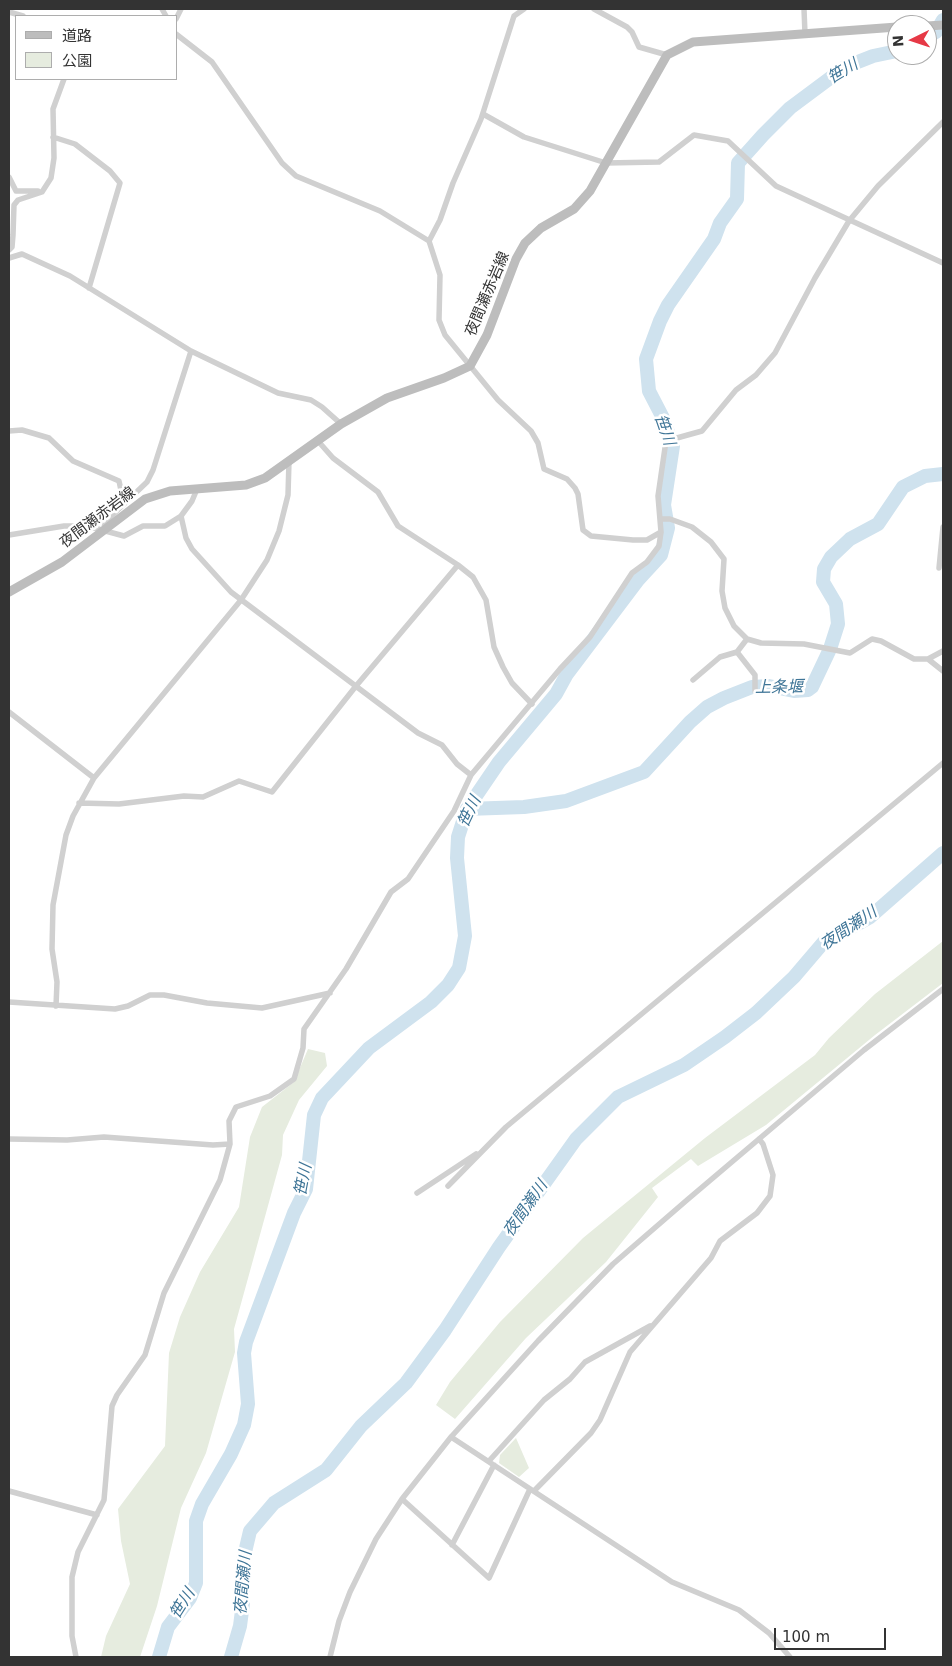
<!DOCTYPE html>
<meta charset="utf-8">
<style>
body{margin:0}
#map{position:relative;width:952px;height:1666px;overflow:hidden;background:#fff;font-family:"DejaVu Sans","Noto Sans JP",sans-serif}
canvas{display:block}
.frame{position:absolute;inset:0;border:10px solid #333;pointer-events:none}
.legend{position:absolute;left:15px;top:15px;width:162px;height:65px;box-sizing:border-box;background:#fff;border:1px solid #adadad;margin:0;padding:6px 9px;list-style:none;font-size:15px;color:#333}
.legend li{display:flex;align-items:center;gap:10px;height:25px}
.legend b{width:25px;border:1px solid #adadad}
.north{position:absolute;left:887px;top:15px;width:50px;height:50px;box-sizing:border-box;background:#fff;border:1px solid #adadad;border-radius:50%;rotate:266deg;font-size:14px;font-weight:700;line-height:20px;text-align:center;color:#333}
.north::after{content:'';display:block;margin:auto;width:18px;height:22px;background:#e63946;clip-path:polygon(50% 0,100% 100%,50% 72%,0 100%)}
.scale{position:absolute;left:774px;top:1628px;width:112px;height:22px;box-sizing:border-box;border:2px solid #333;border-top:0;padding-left:6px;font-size:15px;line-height:18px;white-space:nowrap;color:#333;-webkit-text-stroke:4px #fff;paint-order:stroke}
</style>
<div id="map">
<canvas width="952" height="1666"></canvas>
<div class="frame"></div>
<ul class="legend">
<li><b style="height:6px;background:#bdbdbd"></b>道路</li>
<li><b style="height:14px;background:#e6ecdf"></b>公園</li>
</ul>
<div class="north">N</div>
<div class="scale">100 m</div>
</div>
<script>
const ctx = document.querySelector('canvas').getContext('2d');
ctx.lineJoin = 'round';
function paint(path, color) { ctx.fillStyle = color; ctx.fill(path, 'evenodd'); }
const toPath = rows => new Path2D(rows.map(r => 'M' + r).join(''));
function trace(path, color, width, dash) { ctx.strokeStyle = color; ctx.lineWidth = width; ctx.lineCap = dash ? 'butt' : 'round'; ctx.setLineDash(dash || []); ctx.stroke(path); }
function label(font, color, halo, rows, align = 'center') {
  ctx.font = font + ' "DejaVu Sans","Noto Sans JP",sans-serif'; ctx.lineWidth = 5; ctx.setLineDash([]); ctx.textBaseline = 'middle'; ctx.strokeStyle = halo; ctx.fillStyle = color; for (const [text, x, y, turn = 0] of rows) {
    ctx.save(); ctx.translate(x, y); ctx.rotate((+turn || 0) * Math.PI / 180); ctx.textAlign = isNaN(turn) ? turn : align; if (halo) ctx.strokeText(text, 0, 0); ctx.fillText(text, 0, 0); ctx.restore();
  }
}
paint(toPath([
 [943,941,943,983,875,1035,766,1125,698,1166,691,1159,652,1188,658,1197,606,1262,526,1338,455,1419,436,1405,450,1382,500,1322,583,1238,705,1138,815,1055,829,1038,875,994],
 [308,1049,325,1053,327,1066,299,1100,283,1135,282,1155,234,1329,235,1352,206,1453,181,1508,157,1606,140,1657,101,1657,106,1636,130,1584,121,1541,118,1509,165,1446,169,1353,180,1317,200,1272,239,1207,250,1137,262,1107,294,1082],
 [516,1438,529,1468,519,1477,499,1463,500,1455]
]), '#e6ecdf');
trace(toPath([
 [927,37,936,32,943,20],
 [467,809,524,807,566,801,644,772,690,722,707,707,724,698,752,687,769,686,794,691,808,690,812,687,830,649,838,624,836,604,823,582,824,569,831,557,850,539,878,524,903,487,925,476,943,474],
 [159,1657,168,1627,190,1598,196,1583,196,1521,202,1504,231,1454,244,1425,248,1404,244,1353,246,1342,294,1213,306,1189,314,1115,322,1098,369,1048,431,1002,448,985,459,968,465,936,457,858,458,837,467,809,499,762,556,694,567,674,638,580,661,555,668,528,664,505,673,446,663,418,649,391,646,359,660,321,668,305,714,239,720,223,737,199,738,163,763,135,790,108,845,67,873,56,897,51],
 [231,1657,240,1626,243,1603,242,1565,250,1531,274,1503,326,1470,361,1426,406,1383,445,1330,499,1247,576,1139,618,1097,684,1065,725,1037,756,1013,794,977,823,943,870,917,943,853]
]), '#cfe2ee', 14);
trace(toPath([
 [162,9,166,16],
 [594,9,627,27,632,32,639,47,667,55],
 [804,9,805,34],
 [9,12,23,16],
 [176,19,181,9],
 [176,34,212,62,282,163,296,176,380,211,429,241,440,275,439,320,445,335,498,400,531,431,538,443,544,469,567,479,575,488,578,494,583,530,591,536,633,540,647,540,661,532],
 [483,114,524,137,606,163,659,162,694,135,728,141,776,186,943,263],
 [53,137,75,144,110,171,120,183,89,288],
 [9,177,16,191,38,191],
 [429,241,440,220,453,183,481,119,514,16,524,9],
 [9,250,12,247,13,235,14,205,18,200,42,192,51,178,54,158,53,109,64,79],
 [9,258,22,254,70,276,191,351,278,393,311,400,322,407,341,424],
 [9,431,22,430,49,438,73,461,119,481,122,495,103,510,104,523],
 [318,441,333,458,378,492,398,526,458,565,473,577,486,600,494,647,503,667,512,683,532,704],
 [181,516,186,538,192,549,231,592,418,733,442,745,457,764,471,775],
 [660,519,670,519,692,527,711,542,724,559,722,591,725,608,734,626,747,639,761,643,804,644,850,653,872,639,881,641,914,659,928,659,943,651],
 [105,531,104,523,147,482,153,470,191,351],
 [9,535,64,526,87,526,124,536,143,526,165,526,181,516,192,501,197,489],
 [939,568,943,527],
 [747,639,737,652,755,675,755,691],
 [928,659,943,671],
 [693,680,720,657,737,652],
 [9,712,94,778],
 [79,803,119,804,184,796,203,797,239,781,272,792,356,686,458,565],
 [9,1002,115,1009,128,1006,150,995,164,995,207,1003,262,1008,330,993],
 [56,1006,57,982,52,949,53,905,66,835,73,816,94,778,241,600,267,560,279,531,288,495,289,461],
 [9,1139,67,1140,104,1137,213,1145,230,1144],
 [448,1186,506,1127,943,763],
 [417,1193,476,1154],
 [451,1437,672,1582,739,1610,769,1633,790,1657],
 [489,1461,544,1400,570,1379,585,1362,650,1326],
 [9,1491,97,1515],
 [534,1491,591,1433,600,1420,630,1352,711,1258,720,1241,757,1213,770,1196,773,1175,763,1144,759,1139],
 [402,1499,489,1578,530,1489],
 [452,1545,494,1465],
 [76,1657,72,1636,72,1577,78,1552,104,1500,112,1406,117,1395,145,1355,164,1293,220,1180,230,1144,229,1121,236,1107,270,1096,294,1079,303,1048,304,1029,346,969,391,892,408,879,454,811,471,775,560,669,590,637,632,573,647,562,659,546,661,532,658,496,666,441,702,431,736,390,756,375,775,353,815,278,849,221,878,186,943,122],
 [330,1657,339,1621,350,1592,376,1539,402,1499,451,1437,538,1341,613,1264,687,1200,864,1050,943,989]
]), '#d0d0d0', 5.5);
trace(toPath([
 [927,26,943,25],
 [9,592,62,562,145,499,170,491,246,485,265,478,341,424,387,398,444,378,470,366,487,335,516,259,525,243,541,228,574,209,590,191,667,55,693,42,897,27]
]), '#bdbdbd', 9);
label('15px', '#333', '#fff', [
 ["夜間瀬赤岩線",488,294,-67],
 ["夜間瀬赤岩線",98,518,-37]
]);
label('italic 16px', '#3f7597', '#fff', [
 ["笹川",843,72,-31],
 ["笹川",664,430,71],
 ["上条堰",779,688,-1],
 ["笹川",470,812,-64],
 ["夜間瀬川",849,929,-34],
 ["笹川",304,1180,-79],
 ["夜間瀬川",526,1209,-55],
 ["夜間瀬川",244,1583,-85],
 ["笹川",183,1604,-58]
]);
</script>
